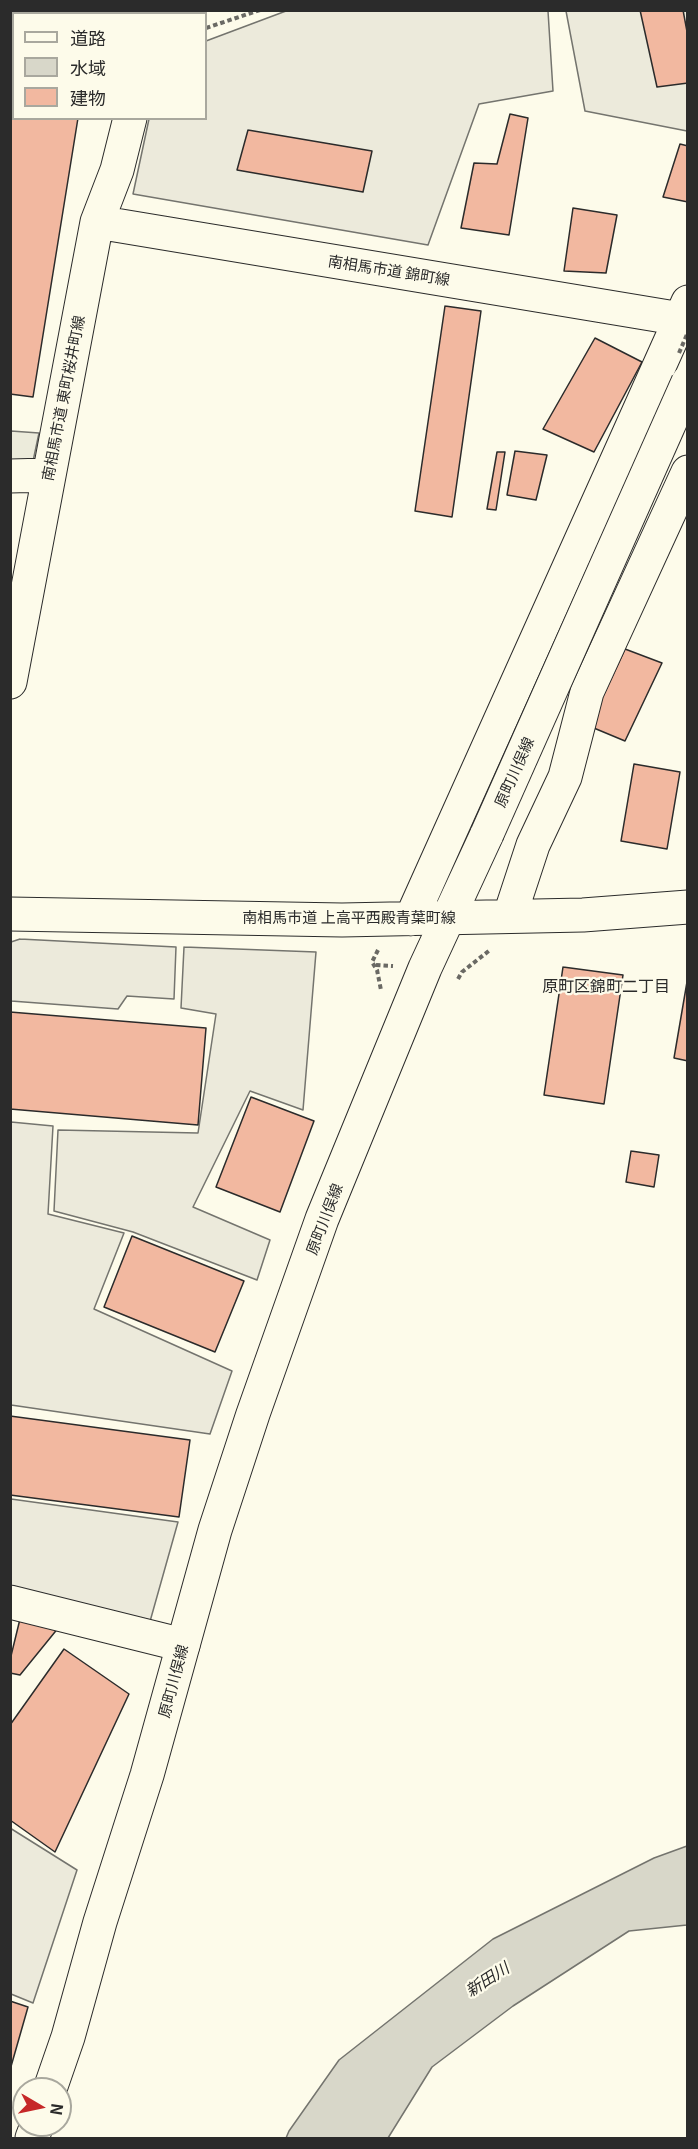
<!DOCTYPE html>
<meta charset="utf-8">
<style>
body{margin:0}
#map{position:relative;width:698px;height:2149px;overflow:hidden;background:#fdfbea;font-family:Georgia,"Noto Sans JP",serif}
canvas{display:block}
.frame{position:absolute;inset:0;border:12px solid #2b2b2b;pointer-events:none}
.legend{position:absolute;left:12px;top:12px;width:195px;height:108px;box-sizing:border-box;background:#fdfbea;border:2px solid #a9a89e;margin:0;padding:8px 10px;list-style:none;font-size:18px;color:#2b2b2b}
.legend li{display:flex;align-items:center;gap:12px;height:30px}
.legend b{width:30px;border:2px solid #a9a89e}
.north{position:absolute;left:12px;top:2077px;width:60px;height:60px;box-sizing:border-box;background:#fdfbea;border:2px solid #a9a89e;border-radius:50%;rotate:99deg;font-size:16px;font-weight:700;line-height:24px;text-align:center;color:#2b2b2b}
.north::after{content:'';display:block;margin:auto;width:21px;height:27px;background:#c62828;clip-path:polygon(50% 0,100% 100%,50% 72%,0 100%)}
</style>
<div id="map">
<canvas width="698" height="2149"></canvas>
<div class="frame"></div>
<ul class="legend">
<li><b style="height:8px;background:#fdfbea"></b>道路</li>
<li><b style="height:16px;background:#d8d7c9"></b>水域</li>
<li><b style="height:16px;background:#f2b8a0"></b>建物</li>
</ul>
<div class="north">N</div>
</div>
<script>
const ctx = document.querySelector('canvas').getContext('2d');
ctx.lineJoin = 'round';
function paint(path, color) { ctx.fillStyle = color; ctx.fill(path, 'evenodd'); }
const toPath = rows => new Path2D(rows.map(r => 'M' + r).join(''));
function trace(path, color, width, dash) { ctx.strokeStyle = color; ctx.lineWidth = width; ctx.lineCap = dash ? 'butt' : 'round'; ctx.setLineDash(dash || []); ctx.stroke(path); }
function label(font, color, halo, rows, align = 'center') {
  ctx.font = font + ' Georgia,"Noto Sans JP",serif'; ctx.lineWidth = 4.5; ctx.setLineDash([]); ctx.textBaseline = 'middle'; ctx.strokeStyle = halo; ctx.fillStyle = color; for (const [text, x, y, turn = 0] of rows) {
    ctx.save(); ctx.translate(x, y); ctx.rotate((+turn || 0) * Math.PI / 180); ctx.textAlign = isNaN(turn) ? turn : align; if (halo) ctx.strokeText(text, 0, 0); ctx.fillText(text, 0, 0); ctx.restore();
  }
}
const green = toPath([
 [11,431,39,433,32,466,11,467,11,431]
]);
paint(green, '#ecebdb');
trace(green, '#74746e', 1.5);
const parking = toPath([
 [286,11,548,11,553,91,479,104,428,245,133,194,149,119,206,118,206,41,286,11],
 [566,11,687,11,687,131,585,111,566,11],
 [20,939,176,947,174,999,127,996,118,1009,11,1001,11,942,20,939],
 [184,947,316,952,303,1110,250,1091,193,1207,270,1240,257,1280,133,1232,54,1211,58,1130,198,1133,216,1014,181,1008,184,947],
 [11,1122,53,1126,48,1214,124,1233,94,1309,232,1371,210,1434,11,1405,11,1122],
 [11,1499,178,1522,149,1625,11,1592,11,1499],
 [10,1828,77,1870,33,2003,11,1994,10,1828]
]);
paint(parking, '#eceadb');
trace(parking, '#74746e', 1.5);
const water = toPath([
 [687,1846,687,1925,629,1931,513,2006,432,2067,388,2138,286,2138,289,2131,339,2060,493,1939,654,1858,687,1846]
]);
paint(water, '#d8d7c9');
trace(water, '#74746e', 1.5);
const building = toPath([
 [640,10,683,10,688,37,688,83,657,87,640,10],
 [10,105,14,106,14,118,78,118,33,397,10,394,10,105],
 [510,114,528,118,509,235,461,228,474,163,497,164,510,114],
 [248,130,372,151,363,192,237,170,248,130],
 [680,144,688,146,688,202,663,197,680,144],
 [573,208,617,215,606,273,564,271,573,208],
 [445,306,481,311,452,517,415,511,445,306],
 [595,338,642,362,594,452,543,429,595,338],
 [515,451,547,455,536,500,507,495,515,451],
 [497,452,505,452,496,510,487,509,497,452],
 [625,649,662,663,625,741,589,726,625,649],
 [634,764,680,772,667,849,621,841,634,764],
 [563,967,623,975,604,1104,544,1095,563,967],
 [688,976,688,1061,674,1058,688,976],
 [10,1012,206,1028,198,1125,10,1109,10,1012],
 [251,1097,314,1121,280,1212,216,1187,251,1097],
 [631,1151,659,1155,654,1187,626,1182,631,1151],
 [132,1236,244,1281,215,1352,104,1307,132,1236],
 [10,1416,190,1440,179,1517,10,1495,10,1416],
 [20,1619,59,1627,20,1675,10,1673,10,1660,20,1619],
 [64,1649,129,1694,55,1852,10,1820,10,1725,64,1649],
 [10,2001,28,2007,10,2070,10,2001]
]);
paint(building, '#f2b8a0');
trace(building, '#2b2b2b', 1.5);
const minor = toPath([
 [97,222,681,319],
 [10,476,48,475],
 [10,682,97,222,117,170,130,118],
 [10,914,342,920,583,915,688,907],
 [510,915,533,845,565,777,587,692,688,472],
 [411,919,688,302],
 [10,1602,183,1645]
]);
const major = toPath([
 [50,2089,68,2037,100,1922,147,1775,215,1530,253,1414,322,1219,425,968,487,834],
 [32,2138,37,2125]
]);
trace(minor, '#2b2b2b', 35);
trace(major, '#2b2b2b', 35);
trace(toPath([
 [206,28,260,10],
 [378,950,372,962,377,970,381,990],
 [376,965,393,966],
 [458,979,462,972,490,950]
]), '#6a6964', 4, [4.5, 3]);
trace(minor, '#fdfbea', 33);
trace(major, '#fdfbea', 33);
const rail = toPath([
 [26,14,32,10],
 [10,20,14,19]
]);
trace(rail, '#2b2b2b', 7);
trace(rail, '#fdfbea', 4.5, [14]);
const majorBridge = toPath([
 [487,834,688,382]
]);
trace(majorBridge, '#2b2b2b', 35, []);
trace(toPath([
 [679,353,688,332]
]), '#6a6964', 4, [4.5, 3]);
trace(majorBridge, '#fdfbea', 33);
label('15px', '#2b2b2b', '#fdfbea', [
 ["南相馬市道 錦町線",389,270,9],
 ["南相馬市道 東町桜井町線",63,398,-79],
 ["原町川俣線",514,772,-66],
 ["南相馬市道 上高平西殿青葉町線",349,917],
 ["原町川俣線",324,1219,-69],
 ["原町川俣線",173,1681,-75]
]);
label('16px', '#2b2b2b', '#fdfbea', [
 ["原町区錦町二丁目",606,986]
]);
label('italic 16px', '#2b2b2b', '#fdfbea', [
 ["新田川",487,1979,-33]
]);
</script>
